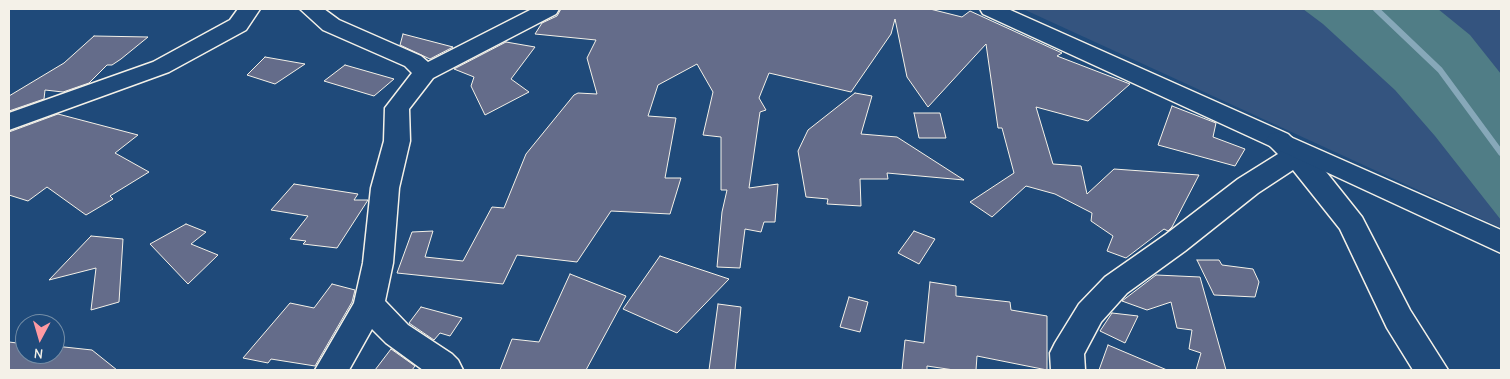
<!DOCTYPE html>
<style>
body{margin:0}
#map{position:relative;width:1510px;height:379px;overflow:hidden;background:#1f4a7a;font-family:"Comic Neue",sans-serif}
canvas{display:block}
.frame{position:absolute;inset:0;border:10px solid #f4f1e8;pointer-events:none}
.north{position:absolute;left:15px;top:314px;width:50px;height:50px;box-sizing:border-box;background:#1f4a7a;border:1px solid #748da6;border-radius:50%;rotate:186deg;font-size:14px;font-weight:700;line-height:20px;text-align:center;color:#f4f1e8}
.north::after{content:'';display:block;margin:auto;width:18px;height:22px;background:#ff9aa2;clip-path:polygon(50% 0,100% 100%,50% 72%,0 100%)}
</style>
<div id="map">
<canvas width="1510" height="379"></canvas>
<div class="frame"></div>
<div class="north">N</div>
</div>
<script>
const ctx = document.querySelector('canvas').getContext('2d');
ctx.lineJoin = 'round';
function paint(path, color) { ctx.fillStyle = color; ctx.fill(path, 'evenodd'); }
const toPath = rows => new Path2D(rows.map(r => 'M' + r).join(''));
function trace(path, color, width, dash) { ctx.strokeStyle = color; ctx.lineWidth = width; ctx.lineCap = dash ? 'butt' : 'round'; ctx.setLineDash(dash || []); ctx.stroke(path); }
paint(toPath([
 [1023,9,1501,9,1501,228]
]), '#34547f');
paint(toPath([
 [1303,9,1438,9,1470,35,1501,74,1501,220,1435,136,1395,90,1323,24]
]), '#507d86');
trace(toPath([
 [1376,9,1440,70,1501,153]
]), '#87a8b9', 6);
const building = toPath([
 [561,9,930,9,962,17,970,11,1062,53,1057,56,1130,84,1088,121,1036,107,1053,164,1081,166,1087,194,1114,169,1199,175,1172,227,1168,231,1164,229,1126,258,1107,251,1113,236,1091,221,1092,213,1055,194,1026,186,992,217,970,202,1014,173,1002,128,998,128,986,44,928,107,907,77,895,19,891,34,851,92,769,73,759,98,766,110,760,112,749,188,778,184,775,222,764,222,761,232,745,229,740,268,717,267,722,212,727,190,721,190,721,137,703,135,713,92,697,64,658,85,648,116,676,118,665,178,681,178,670,214,611,211,577,262,517,255,503,284,397,273,412,232,433,231,425,257,463,261,492,207,504,208,526,154,574,95,578,93,597,94,587,58,596,40,535,34,542,23,557,16,561,9],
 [403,34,453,47,430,59,400,45,403,34],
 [94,36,148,37,121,59,112,65,107,65,89,83,63,92,45,90,44,99,9,111,9,96,64,63,94,36],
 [506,42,535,47,511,79,529,92,485,115,471,86,474,77,454,69,506,42],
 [265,57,305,64,275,84,247,75,265,57],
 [345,65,394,79,374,96,324,81,345,65],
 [855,93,872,96,861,134,897,137,964,180,887,173,888,179,860,179,861,206,827,204,828,199,806,197,798,151,808,130,855,93],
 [1172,106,1216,123,1213,137,1245,149,1235,166,1158,145,1172,106],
 [914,113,940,113,946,138,919,138,914,113],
 [58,114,138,135,115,153,149,172,110,196,113,199,86,215,47,187,28,201,9,195,9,132,58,114],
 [294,184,358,194,354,200,368,200,337,248,303,244,306,241,290,239,308,216,271,210,294,184],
 [186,224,206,232,191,244,218,255,188,284,150,244,186,224],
 [914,231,935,239,919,264,898,253,914,231],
 [91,236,123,239,119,302,91,310,96,268,49,280,91,236],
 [660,256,729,279,677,333,623,309,660,256],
 [1197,260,1219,260,1222,265,1253,269,1259,282,1255,297,1214,295,1197,260],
 [570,274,626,296,586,370,500,370,512,339,539,342,570,274],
 [1156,275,1200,277,1226,370,1196,370,1201,353,1189,349,1192,330,1177,328,1171,302,1147,310,1122,301,1156,275],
 [930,282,956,286,956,296,1010,302,1011,310,1047,316,1047,370,977,356,976,370,954,370,927,366,927,370,902,370,905,340,924,343,930,282],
 [332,284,355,290,352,302,315,366,271,359,268,363,243,358,290,303,314,308,332,284],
 [849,297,868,302,860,332,840,327,849,297],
 [718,304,741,307,735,370,709,370,718,304],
 [421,307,462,318,450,336,440,333,434,340,409,323,421,307],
 [1112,313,1138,316,1125,343,1100,331,1112,313],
 [9,342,25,344,25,354,55,354,55,346,92,350,117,370,9,370,9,342],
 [1108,345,1167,370,1099,370,1108,345],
 [391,349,415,366,412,370,375,370,391,349]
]);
paint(building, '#646c8a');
trace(building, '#f4f1e8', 1);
const street = toPath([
 [238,9,260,9,246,30,169,72,9,130,9,113,153,62,230,20,238,9],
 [300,9,324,9,339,20,421,56,428,62,532,9,559,9,556,14,433,78,409,109,410,141,399,188,393,263,385,301,408,325,452,354,458,360,463,370,423,370,386,343,372,329,349,370,315,370,354,303,363,263,371,188,384,141,385,108,412,73,405,66,323,30,300,9],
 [980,9,1008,9,1288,134,1323,168,1362,217,1410,310,1448,370,1413,370,1387,328,1340,229,1293,170,1258,193,1185,251,1127,293,1101,322,1084,354,1085,370,1051,370,1050,353,1055,343,1079,304,1105,277,1165,235,1238,179,1278,154,1270,146,983,14,980,9]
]);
const primary = toPath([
 [1279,132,1501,230,1501,253,1270,146,1266,140,1270,134,1279,132]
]);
trace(street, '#f4f1e8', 3);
trace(primary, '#f4f1e8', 3);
paint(street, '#1f4a7a');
paint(primary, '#1f4a7a');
</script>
